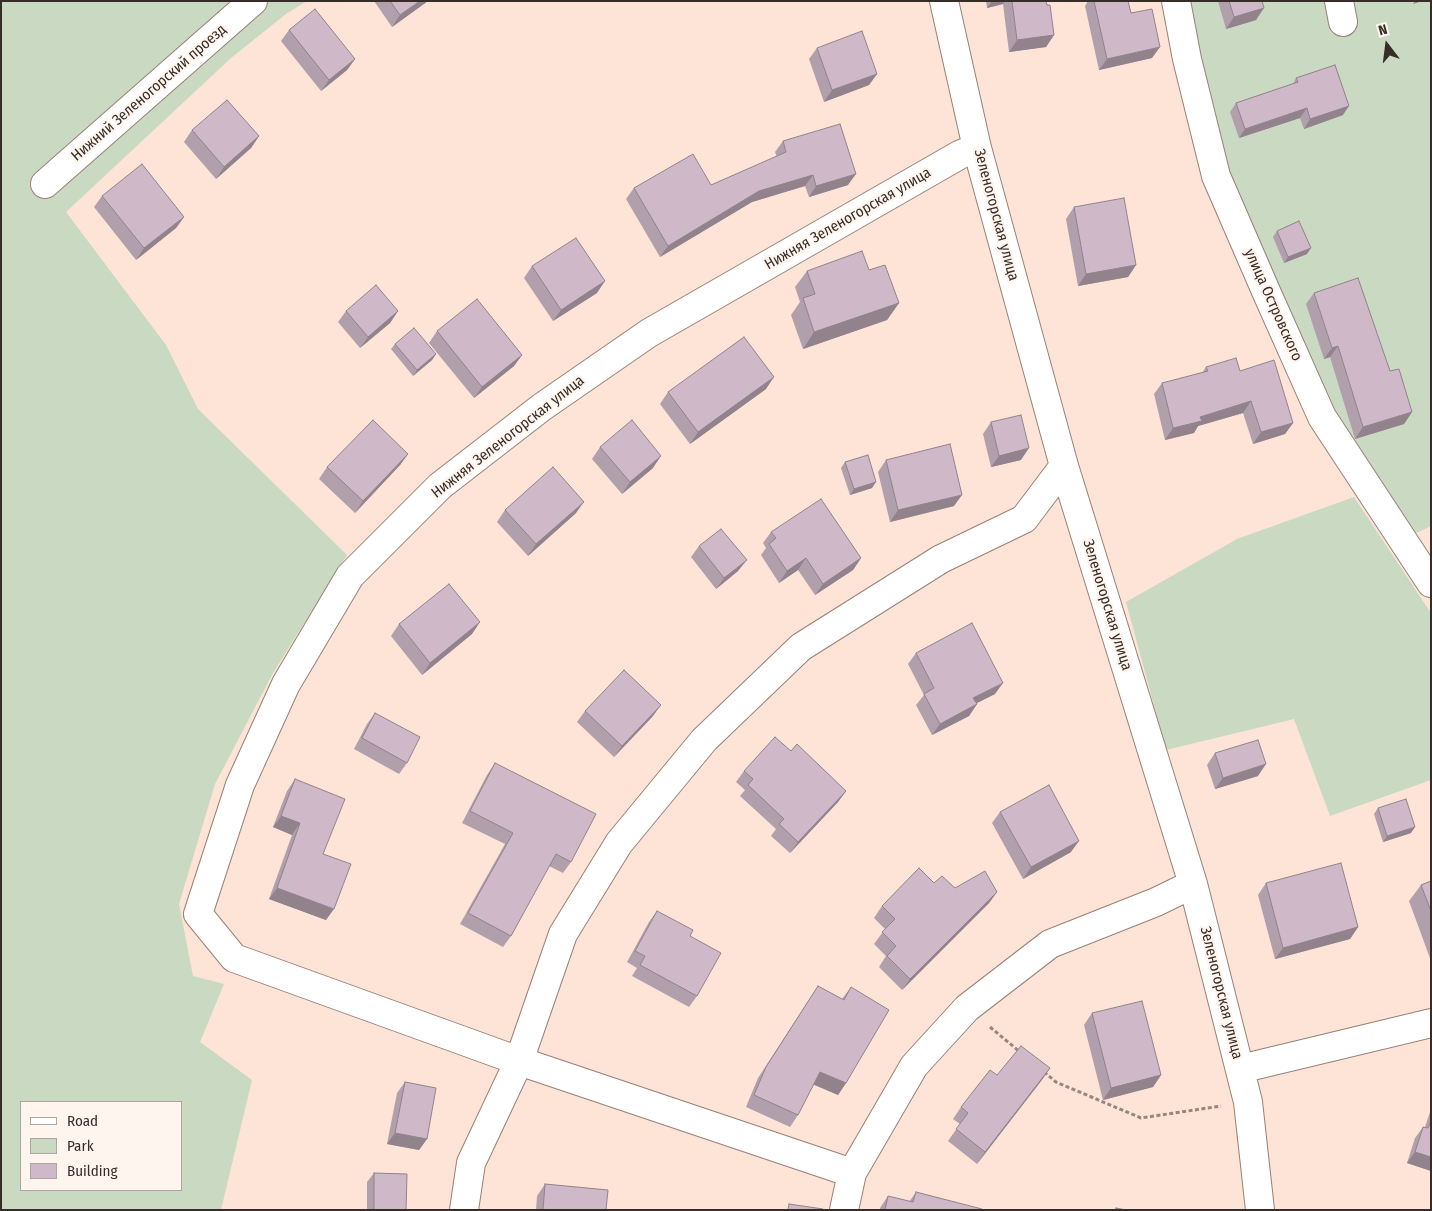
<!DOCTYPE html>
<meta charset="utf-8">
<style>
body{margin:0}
#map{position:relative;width:1432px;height:1211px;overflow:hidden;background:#fde4d7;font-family:"Fira Sans Condensed",sans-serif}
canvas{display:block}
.frame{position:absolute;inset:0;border:2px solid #362d28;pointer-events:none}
.legend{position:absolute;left:20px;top:1101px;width:162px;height:90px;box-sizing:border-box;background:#fff5ef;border:1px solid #afa59f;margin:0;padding:6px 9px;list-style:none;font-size:15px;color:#362d28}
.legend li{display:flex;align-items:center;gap:10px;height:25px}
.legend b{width:25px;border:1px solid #afa59f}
.north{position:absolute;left:1362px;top:20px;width:50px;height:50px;-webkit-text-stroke:4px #fff5ef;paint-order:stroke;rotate:345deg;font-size:14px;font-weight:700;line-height:20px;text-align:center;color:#362d28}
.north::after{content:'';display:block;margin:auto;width:18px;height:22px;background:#362d28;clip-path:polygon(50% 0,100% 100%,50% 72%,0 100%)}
</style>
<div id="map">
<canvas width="1432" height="1211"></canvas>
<div class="frame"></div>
<ul class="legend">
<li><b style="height:6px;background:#fff"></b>Road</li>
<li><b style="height:14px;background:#c9d9c2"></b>Park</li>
<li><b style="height:14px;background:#cfb9c8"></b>Building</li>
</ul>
<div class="north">N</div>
</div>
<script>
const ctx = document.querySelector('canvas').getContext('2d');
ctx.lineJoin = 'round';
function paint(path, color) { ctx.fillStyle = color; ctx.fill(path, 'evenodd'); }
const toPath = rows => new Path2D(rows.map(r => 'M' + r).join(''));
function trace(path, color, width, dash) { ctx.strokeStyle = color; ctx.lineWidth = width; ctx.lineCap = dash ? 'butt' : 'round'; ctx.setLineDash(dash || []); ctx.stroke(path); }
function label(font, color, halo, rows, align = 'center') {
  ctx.font = font + ' "Fira Sans Condensed",sans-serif'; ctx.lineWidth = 4.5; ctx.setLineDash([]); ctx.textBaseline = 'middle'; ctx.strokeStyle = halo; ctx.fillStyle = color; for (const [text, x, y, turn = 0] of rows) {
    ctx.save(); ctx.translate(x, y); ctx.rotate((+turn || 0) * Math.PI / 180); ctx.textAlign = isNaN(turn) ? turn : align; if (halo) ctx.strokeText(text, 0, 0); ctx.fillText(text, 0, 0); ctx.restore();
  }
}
paint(toPath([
 [1,1,307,1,286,14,231,58,66,212,166,345,198,409,347,555,273,673,215,784,179,904,193,976,224,984,200,1042,252,1080,221,1210,1,1210],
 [21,1102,181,1102,181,1190,21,1190],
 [1186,1,1431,1,1431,526,1410,536,1355,460,1235,200],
 [1354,497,1431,613,1431,780,1330,816,1294,719,1166,750,1126,602,1237,539]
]), '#c9d9c2');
const minor = toPath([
 [944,1,977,148,1064,466,1193,884,1248,1102,1260,1210],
 [1176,1,1187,59,1216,176,1265,289,1322,417,1431,583],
 [1339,1,1343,22],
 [45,184,253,1],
 [1240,1069,1431,1023],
 [852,1173,519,1061,234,958,198,914,240,785,286,684,350,576,440,486,542,407,649,333,961,154,977,148],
 [464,1210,471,1163,519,1061,563,934,619,843,704,740,801,647,941,559,1024,519,1064,466],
 [844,1210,852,1173,914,1066,967,1008,1050,944,1156,902,1193,884]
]);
trace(minor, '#988175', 30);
trace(toPath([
 [990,1027,1020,1052],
 [1044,1072,1056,1082,1141,1118,1221,1106]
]), '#97867d', 3, [4, 2.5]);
trace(minor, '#fff', 28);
paint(toPath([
 [374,1,428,1,392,27],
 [986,1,1046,1,1054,35,1046,47,1009,52,1003,4,987,8],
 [1088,1,1128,1,1131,13,1152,58,1099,70,1085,6],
 [1218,1,1262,1,1256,20,1226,29],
 [289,30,355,59,347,70,321,91,281,41],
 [817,48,877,74,869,85,824,102,809,59],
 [1296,78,1343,115,1304,129,1300,118,1239,138,1230,112,1236,103,1293,84],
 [192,130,259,136,251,148,216,179,184,142],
 [783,141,848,185,809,197,805,186,752,202,660,257,626,199,634,188,711,185,777,157,775,152],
 [102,196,184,217,176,228,136,260,94,207],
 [1074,207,1136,265,1128,277,1078,286,1066,219],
 [1277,231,1307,254,1284,263,1273,237],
 [532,266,597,293,553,321,524,278],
 [869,270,899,303,887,320,803,349,791,315,800,302,795,287,807,271],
 [1314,293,1390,371,1412,412,1404,424,1355,439,1330,357,1324,359,1306,304],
 [346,311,398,311,390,323,360,348,338,322],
 [437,331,522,355,514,366,474,398,429,343],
 [395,344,436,354,432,360,413,376,391,349],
 [1206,367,1293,423,1285,434,1253,444,1243,413,1198,426,1194,433,1165,440,1154,394,1162,383,1202,373],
 [766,389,690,444,660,404,668,392],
 [991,422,1021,460,991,467,983,434],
 [600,447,653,468,622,494,592,459],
 [408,454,400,465,355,513,319,479,327,467],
 [886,460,954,506,890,522,878,472],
 [845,462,872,488,850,495,841,468],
 [505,510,576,513,528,556,497,522],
 [771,532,861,558,853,570,815,595,798,570,779,583,761,555,766,548,763,543],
 [699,546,738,571,716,589,691,557],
 [399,624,472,634,422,675,391,636],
 [916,653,995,694,977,703,977,704,969,716,932,735,916,705,924,695,908,664],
 [585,711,653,716,614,757,577,722],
 [375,713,407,763,399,774,354,749,367,724],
 [791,751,846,791,838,802,790,853,771,836,776,829,740,796,745,790,736,782,744,771],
 [1215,753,1258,776,1215,789,1207,765],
 [495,763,571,862,563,873,549,866,511,936,503,947,460,924,505,844,462,823,487,775],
 [295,779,323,854,326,920,269,899,292,835,273,827,287,791],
 [1378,808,1411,833,1383,842,1374,814],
 [1000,812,1071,852,1023,879,992,823],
 [1431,881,1431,961,1409,901,1421,885],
 [934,883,955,888,997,892,989,903,902,990,879,967,886,956,874,944,885,929,874,918,882,906],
 [1266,883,1358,927,1350,939,1275,959,1258,895],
 [657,911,690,936,697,996,689,1007,632,976,637,968,627,962,649,922],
 [818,986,842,999,851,987,846,1083,838,1095,814,1084,798,1115,790,1127,746,1107,758,1078],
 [1092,1013,1161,1075,1153,1087,1103,1100,1084,1025],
 [1050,1068,977,1164,948,1141,960,1124,953,1119,961,1107,997,1075],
 [405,1082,427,1139,419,1150,387,1144,397,1093],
 [1431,1109,1431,1171,1407,1163,1415,1138,1423,1127,1425,1127],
 [374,1173,406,1210,367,1210,367,1182],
 [545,1184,606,1210,536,1210,537,1196],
 [916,1192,982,1210,880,1210,880,1208,888,1196,909,1202]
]), '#b29fac');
paint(toPath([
 [420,1,428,1,392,27,400,15],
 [992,1,1005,1,1003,4,987,8],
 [1415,1,1422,1,1413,4],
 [1264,8,1256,20,1226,29,1234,17],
 [1054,35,1046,47,1009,52,1017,40],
 [1160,47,1152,58,1099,70,1107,59],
 [355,59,347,70,321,91,329,80],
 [877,74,869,85,824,102,832,90],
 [1349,106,1343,115,1304,129,1310,119],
 [1307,108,1300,118,1239,138,1245,129],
 [259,136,251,148,216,179,224,167],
 [856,174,848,185,809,197,816,186],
 [813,175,805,186,752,202,660,257,668,246,759,191],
 [184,217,176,228,136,260,144,248],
 [1311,248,1307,254,1284,263,1288,257],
 [1136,265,1128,277,1078,286,1086,274],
 [605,281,597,293,553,321,561,310],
 [899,303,887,320,803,349,814,332],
 [398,311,390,323,360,348,368,337],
 [1338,346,1330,357,1324,359,1332,348],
 [436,354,432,360,413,376,417,370],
 [522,355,514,366,474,398,482,387],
 [774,377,766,389,690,444,698,432],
 [1251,401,1243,413,1198,426,1194,433,1165,440,1173,428,1200,417],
 [1412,412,1404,424,1355,439,1363,427],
 [1293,423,1285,434,1253,444,1261,432],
 [1029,448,1021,460,991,467,999,456],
 [408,454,400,465,355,513,363,501],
 [661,456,653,468,622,494,630,482],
 [876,482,872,488,850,495,854,489],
 [962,495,954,506,890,522,898,510],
 [584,502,576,513,528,556,536,544],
 [806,558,798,570,779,583,787,571],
 [861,558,853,570,815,595,823,584],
 [747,560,738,571,716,589,724,578],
 [480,622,472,634,422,675,430,663],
 [1003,683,995,694,965,709,973,698],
 [977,704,969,716,932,735,940,724],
 [661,705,653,716,614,757,622,746],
 [1266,764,1258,776,1215,789,1223,778],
 [846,791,838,802,790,853,798,842],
 [281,816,300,823,292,835,273,827],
 [1415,827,1411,833,1383,842,1387,836],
 [1079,841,1071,852,1023,879,1031,867],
 [277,888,334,909,326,920,269,899],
 [997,892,989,903,902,990,910,979],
 [1358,927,1350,939,1275,959,1283,948],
 [1050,1068,1042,1080,977,1164,985,1152],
 [820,1072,846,1083,838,1095,812,1084],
 [1161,1075,1153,1087,1103,1100,1111,1088],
 [395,1133,427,1139,419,1150,387,1144],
 [1415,1152,1431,1157,1431,1171,1407,1163]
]), '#91828c');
const building = toPath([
 [390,1,420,1,400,15,390,1],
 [1012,1,1046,1,1047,5,1050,5,1054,35,1017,40,1012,1],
 [1094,1,1128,1,1131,13,1152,9,1160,47,1107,59,1094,1],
 [1229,1,1262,1,1264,8,1234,17,1229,1],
 [315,9,355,59,329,80,289,30,315,9],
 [862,31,877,74,832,90,817,48,862,31],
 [1335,65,1349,106,1310,119,1307,108,1245,129,1236,103,1298,82,1296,78,1335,65],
 [227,100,259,136,224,167,192,130,227,100],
 [840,124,856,174,816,186,813,175,759,191,668,246,634,188,693,154,711,185,786,152,783,141,840,124],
 [142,164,184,217,144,248,102,196,142,164],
 [1124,198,1136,265,1086,274,1074,207,1124,198],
 [1299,221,1311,248,1288,257,1277,231,1299,221],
 [576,238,605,281,561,310,532,266,576,238],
 [862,251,869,270,885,265,899,303,814,332,803,298,815,294,807,271,862,251],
 [1358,278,1390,371,1399,369,1412,412,1363,427,1338,346,1332,348,1314,293,1358,278],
 [376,285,398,311,368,337,346,311,376,285],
 [477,299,522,355,482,387,437,331,477,299],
 [414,328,436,354,417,370,395,344,414,328],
 [744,337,774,377,698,432,668,392,744,337],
 [1236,358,1240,371,1274,360,1293,423,1261,432,1251,401,1200,417,1202,421,1173,428,1162,383,1208,371,1206,367,1236,358],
 [1021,415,1029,448,999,456,991,422,1021,415],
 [373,420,408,454,363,501,327,467,373,420],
 [632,420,661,456,630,482,600,447,632,420],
 [950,444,962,495,898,510,886,460,950,444],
 [868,455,876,482,854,489,845,462,868,455],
 [553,467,584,502,536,544,505,510,553,467],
 [821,499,861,558,823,584,806,558,787,571,769,544,776,538,771,532,821,499],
 [721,529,747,560,724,578,699,546,721,529],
 [449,584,480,622,430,663,399,624,449,584],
 [972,623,1003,683,973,698,977,704,940,724,924,694,934,688,916,653,972,623],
 [624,670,661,705,622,746,585,711,624,670],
 [375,713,420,737,407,763,362,738,375,713],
 [775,737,791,751,797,744,846,791,798,842,779,824,784,819,748,785,753,779,744,771,775,737],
 [1258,740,1266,764,1223,778,1215,753,1258,740],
 [495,763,596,814,571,862,556,854,511,936,468,913,513,833,470,811,495,763],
 [295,779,345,799,323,854,351,864,334,909,277,888,300,823,281,816,295,779],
 [1049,785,1079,841,1031,867,1000,812,1049,785],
 [1406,799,1415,827,1387,836,1378,808,1406,799],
 [1341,863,1358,927,1283,948,1266,883,1341,863],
 [919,868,934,883,942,876,955,888,985,871,997,892,910,979,887,956,896,946,882,932,895,919,882,906,919,868],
 [1431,881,1431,911,1421,885,1431,881],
 [657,911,693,930,690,936,721,953,697,996,640,965,645,956,635,951,657,911],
 [818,986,844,1000,851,987,889,1010,846,1083,820,1072,798,1115,754,1095,766,1067,818,986],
 [1142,1001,1161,1075,1111,1088,1092,1013,1142,1001],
 [1021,1046,1050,1068,985,1152,956,1129,968,1113,961,1107,990,1070,997,1075,1021,1046],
 [405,1082,436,1088,427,1139,395,1133,405,1082],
 [1431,1121,1431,1157,1415,1152,1423,1127,1428,1128,1431,1121],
 [374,1173,407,1174,406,1210,374,1210,374,1173],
 [545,1184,608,1190,606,1210,543,1210,545,1184],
 [916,1192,982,1209,982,1210,885,1210,888,1196,913,1202,916,1192],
 [789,1204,823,1209,823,1210,788,1210,789,1204],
 [1116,1208,1126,1210,1115,1210,1116,1208]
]);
paint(building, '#cfb9c8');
trace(building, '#91828c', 1);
label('15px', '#362d28', '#fff5ef', [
 ["Нижний Зеленогорский проезд",149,93,-41],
 ["Зеленогорская улица",996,215,75],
 ["Нижняя Зеленогорская улица",848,219,-30],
 ["улица Островского",1273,305,66],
 ["Нижняя Зеленогорская улица",508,437,-38],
 ["Зеленогорская улица",1107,605,73],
 ["Зеленогорская улица",1221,993,76]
]);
</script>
